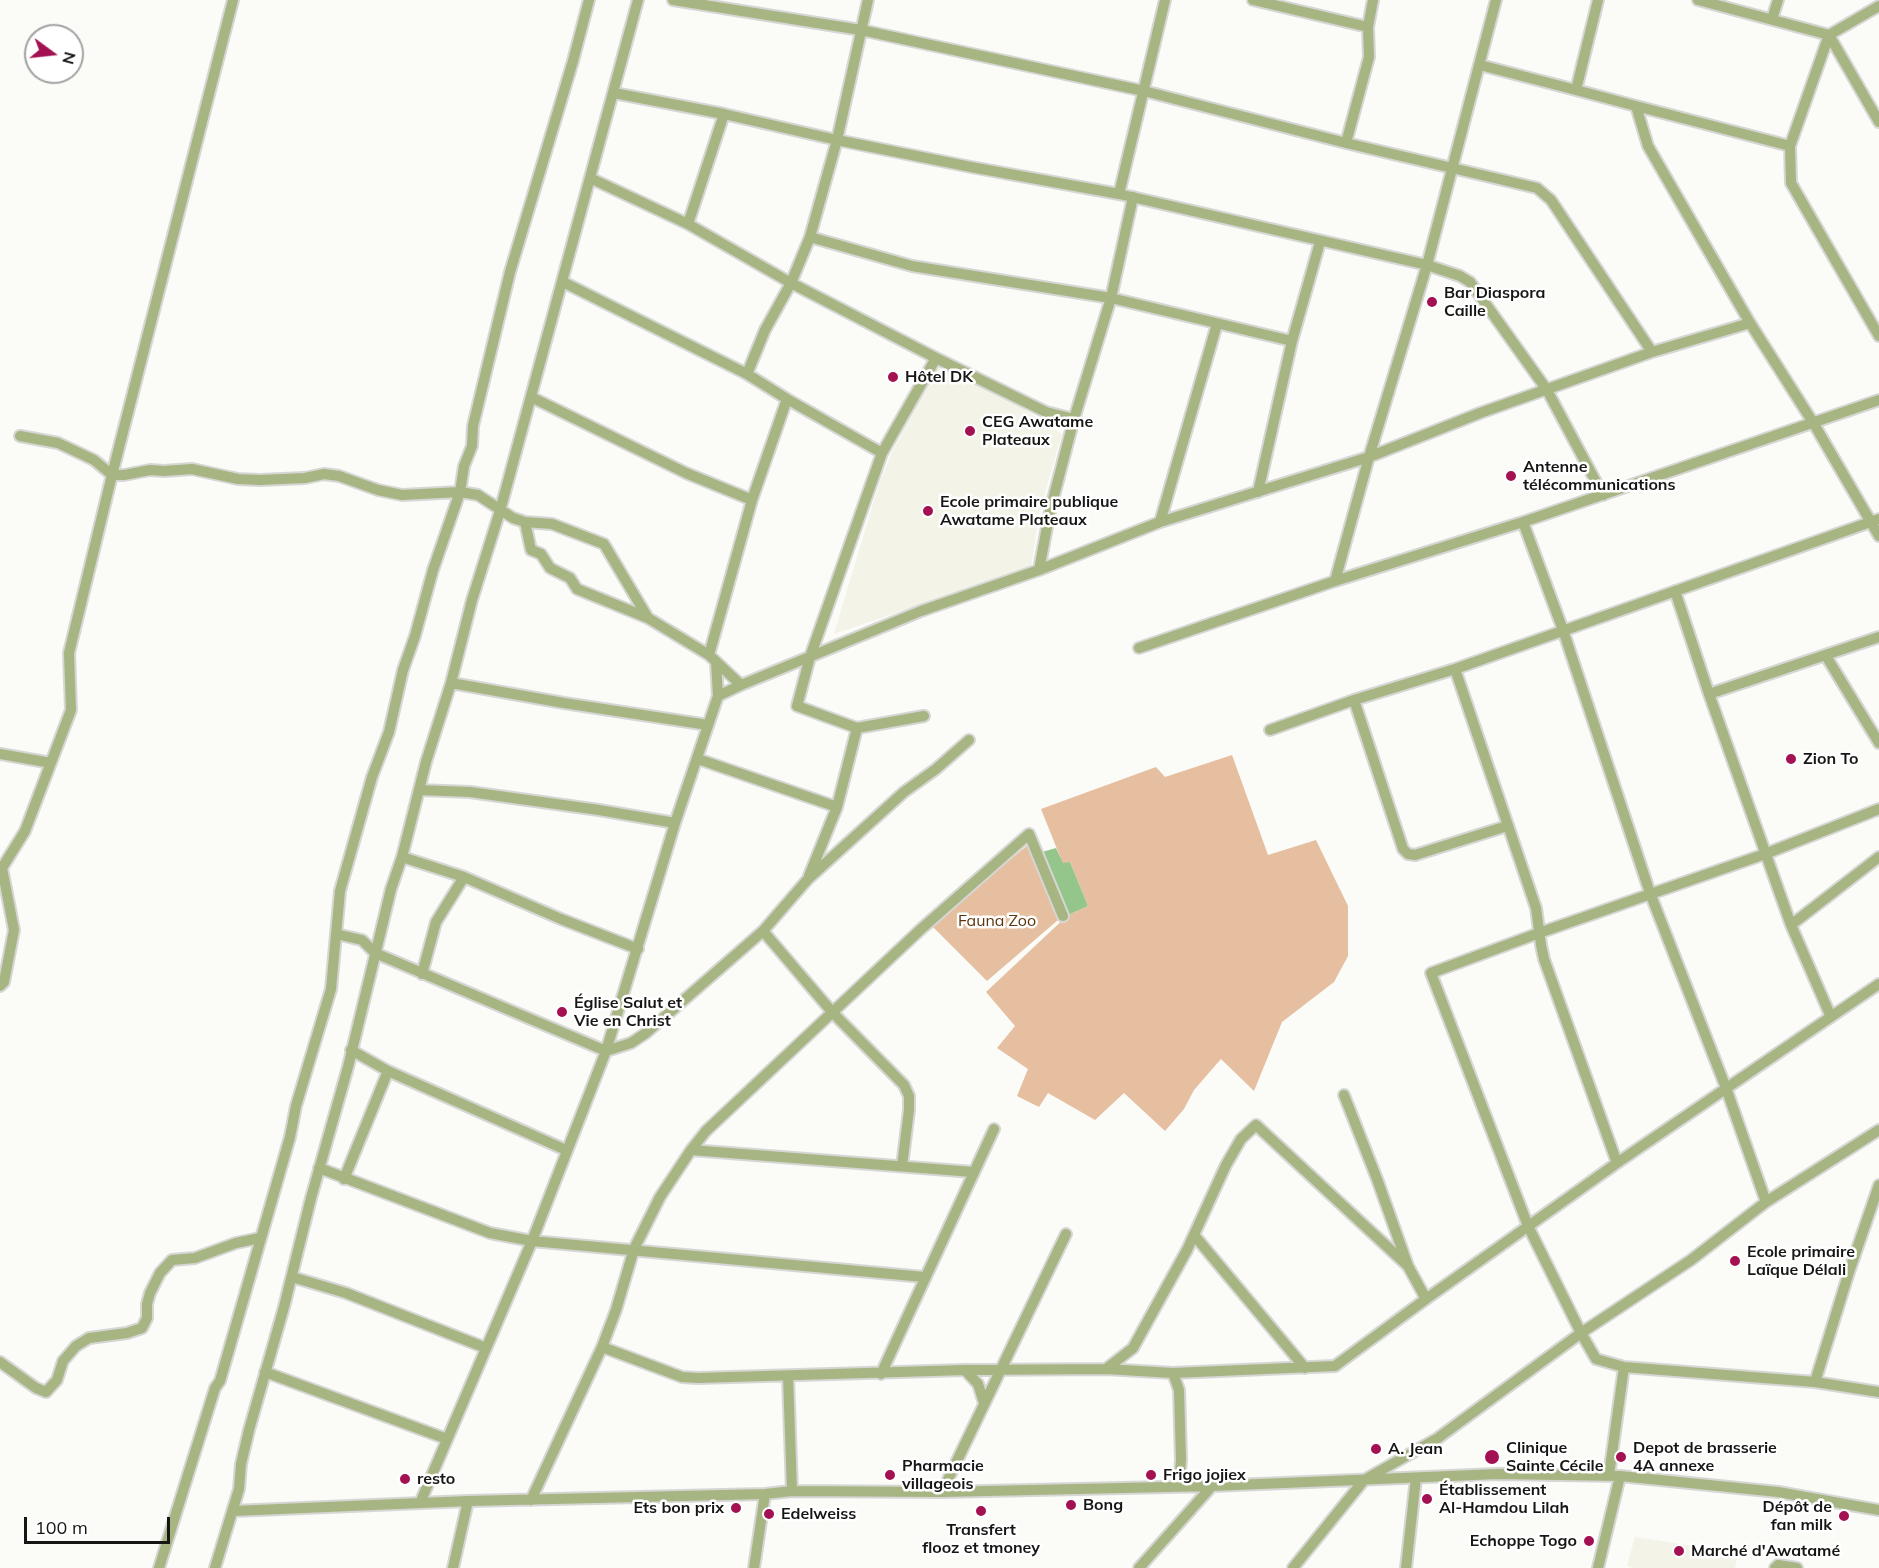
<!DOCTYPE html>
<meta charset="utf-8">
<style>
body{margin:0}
#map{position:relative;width:1879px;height:1568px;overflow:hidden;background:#fbfbf8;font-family:Mulish,sans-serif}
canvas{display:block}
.north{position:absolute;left:24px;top:24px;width:60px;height:60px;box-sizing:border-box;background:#fff;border:2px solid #a2a2a1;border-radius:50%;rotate:105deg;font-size:16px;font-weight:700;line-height:24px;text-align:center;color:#161615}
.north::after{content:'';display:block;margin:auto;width:21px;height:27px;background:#a41152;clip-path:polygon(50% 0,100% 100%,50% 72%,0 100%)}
.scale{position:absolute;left:24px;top:1517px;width:146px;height:27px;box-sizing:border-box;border:3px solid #161615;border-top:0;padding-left:8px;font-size:18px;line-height:21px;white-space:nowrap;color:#161615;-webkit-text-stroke:4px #fff;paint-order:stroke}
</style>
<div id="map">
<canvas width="1879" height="1568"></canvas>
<div class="north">N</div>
<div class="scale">100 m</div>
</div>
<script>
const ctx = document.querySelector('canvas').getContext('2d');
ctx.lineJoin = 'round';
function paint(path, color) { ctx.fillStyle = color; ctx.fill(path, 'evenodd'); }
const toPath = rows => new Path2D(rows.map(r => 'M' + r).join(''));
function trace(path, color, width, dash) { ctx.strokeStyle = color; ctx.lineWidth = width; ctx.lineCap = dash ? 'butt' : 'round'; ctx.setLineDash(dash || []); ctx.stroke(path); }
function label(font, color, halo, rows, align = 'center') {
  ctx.font = font + ' Mulish,sans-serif'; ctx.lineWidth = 5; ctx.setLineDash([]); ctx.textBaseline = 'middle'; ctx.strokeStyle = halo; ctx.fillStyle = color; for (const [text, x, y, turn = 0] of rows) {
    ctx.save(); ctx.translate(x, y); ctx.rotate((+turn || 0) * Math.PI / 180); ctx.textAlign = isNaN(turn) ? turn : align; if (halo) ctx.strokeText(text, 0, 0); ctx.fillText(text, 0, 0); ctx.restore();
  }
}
paint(toPath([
 [940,368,999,393,1062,434,1040,510,1031,567,834,634,878,487,892,452,935,370],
 [1635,1537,1738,1553,1735,1568,1635,1568,1627,1566]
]), '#f4f3e8');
paint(toPath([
 [1232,755,1268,855,1316,840,1348,906,1348,956,1334,982,1282,1022,1254,1091,1221,1059,1194,1090,1184,1109,1165,1131,1124,1093,1095,1120,1048,1093,1039,1107,1017,1096,1028,1069,997,1048,1015,1026,986,992,1068,915,1088,906,1070,862,1063,864,1041,809,1156,767,1165,777],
 [1029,844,1058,920,987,981,931,925]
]), '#e5bfa0');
paint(toPath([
 [1056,848,1063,863,1070,862,1088,906,1068,915,1042,852]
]), '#94c68b');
const minor = toPath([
 [673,0,861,30,1144,91,1346,143,1537,188,1551,200,1652,352],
 [1253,0,1368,27],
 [1598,0,1576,90,1636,106,1648,146,1750,323,1814,424,1879,536],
 [1698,0,1829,35,1879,122],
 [1879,6,1829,35,1790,146,1791,183,1879,336],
 [1772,19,1778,0],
 [1480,65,1576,90],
 [614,93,724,114,837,140,971,167,1119,194,1427,265,1460,276,1470,282,1547,390,1603,495],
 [1636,106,1790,146],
 [1346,143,1369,57,1368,27,1373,0],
 [590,178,688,224,791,283,936,358,1046,412,1074,419],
 [1119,194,1165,0],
 [688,224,724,114],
 [810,237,912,266,1111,298,1292,341],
 [563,282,747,374,787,399,882,453],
 [747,374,765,330,791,283,810,237,837,140,868,0],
 [531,397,686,473,752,500],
 [20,436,58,443,94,460,112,475,124,475,150,470,164,471,192,469,238,479,260,480,305,478,324,474,339,476,378,490,402,495,460,492,478,495,513,518,525,522,552,524,604,544,648,618],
 [1258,492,1292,341,1320,242],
 [525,522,531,550,541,554,550,568,570,578,577,589,648,618,709,655,741,685],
 [1160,522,1217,324],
 [1523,522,1563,630,1650,893,1726,1088,1766,1202],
 [1039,570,1050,511,1074,419,1111,298,1133,197],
 [1335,581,1369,457,1427,265,1496,0],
 [1675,591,1709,694,1791,925,1831,1017],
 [1139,648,1335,581,1523,522,1879,400],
 [709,655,752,500,787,399],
 [1826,656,1879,743],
 [1455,669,1536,908,1541,945,1544,959,1617,1163],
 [451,683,564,703,708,725],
 [1709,694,1879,637],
 [718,696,741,685,921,611,1039,570,1160,522,1369,457,1480,413,1652,352,1750,323],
 [1354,700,1403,849,1408,854,1415,855,1507,826],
 [924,716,857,728,797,706,810,657,882,453,936,358],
 [1270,730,1354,700,1455,669,1879,519],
 [0,754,51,763],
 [698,759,837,807],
 [419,790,470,792,599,810,675,823],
 [1879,809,1765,854,1539,933,1431,973,1528,1226,1581,1333,1596,1359,1624,1367,1815,1382,1879,1392],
 [402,857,464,877,561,919,638,949],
 [809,876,837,807,857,728],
 [1791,925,1879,857],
 [763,931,833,1013,904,1085,909,1096,909,1110,902,1166],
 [336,934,362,940,375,953,606,1051,631,1043,646,1033,763,931,808,879,904,792,936,769,969,740],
 [422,974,436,922,464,877],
 [0,986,4,982,14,930,2,868,25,831,71,710,69,653,112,475,233,0],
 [351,1050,388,1071,566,1150],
 [1344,1095,1377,1179,1408,1266,1426,1299],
 [691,1150,973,1172],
 [319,1168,490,1233,532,1241,924,1277],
 [344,1179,388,1071],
 [1194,1235,1305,1368],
 [292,1277,346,1293,486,1348],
 [602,1347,682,1377,698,1378,965,1370,1106,1369,1173,1373,1335,1366,1426,1299,1617,1163,1879,984],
 [0,1362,36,1388,46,1392,57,1380,63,1361,76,1346,89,1338,127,1333,142,1328,147,1318,147,1304,150,1293,160,1273,172,1260,195,1258,236,1243,260,1238],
 [1106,1369,1133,1348,1187,1250,1226,1165,1241,1139,1256,1125,1408,1266],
 [965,1370,978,1384,984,1403],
 [265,1372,447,1439],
 [1173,1373,1179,1390,1181,1460,1179,1486],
 [881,1374,994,1129],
 [788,1376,792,1491],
 [1815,1382,1849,1272,1879,1185],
 [1609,1475,1624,1367],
 [942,1492,1066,1234],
 [531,1500,602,1347,616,1310,634,1249,660,1197,691,1150,706,1131,920,930,1029,834,1063,916],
 [420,1503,532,1241,606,1051,675,823,718,696,716,662],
 [233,1511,468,1501,765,1494,792,1491,942,1492,1212,1486,1498,1474,1620,1476,1778,1492,1879,1510],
 [159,1568,215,1388,220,1381,290,1137,296,1106,331,989,340,891,372,777,389,732,403,670,415,636,433,570,460,492,464,466,472,446,473,426,510,272,573,61,589,0],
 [215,1568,239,1489,241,1464,249,1430,284,1307,311,1198,348,1067,391,889,402,857,426,762,451,683,472,600,500,511,638,0],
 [453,1568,468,1501],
 [754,1568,765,1494],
 [1139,1568,1212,1486],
 [1293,1568,1364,1480,1438,1438,1581,1333,1691,1260,1766,1202,1879,1130],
 [1406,1568,1416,1478],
 [1598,1568,1620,1476],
 [1775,1568,1778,1565,1797,1568]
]);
trace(minor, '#d6d6d4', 14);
trace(minor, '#a6b582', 10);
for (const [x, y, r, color] of [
 [1432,302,6,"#a41152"],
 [893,377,6,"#a41152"],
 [970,431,6,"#a41152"],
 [1511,476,6,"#a41152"],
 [928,511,6,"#a41152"],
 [1791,759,6,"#a41152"],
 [562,1012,6,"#a41152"],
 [1735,1261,6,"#a41152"],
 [1376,1449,6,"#a41152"],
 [1492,1457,8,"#a41152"],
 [1621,1457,6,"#a41152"],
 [890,1475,6,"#a41152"],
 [1151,1475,6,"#a41152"],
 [405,1479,6,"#a41152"],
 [1427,1499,6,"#a41152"],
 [1071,1505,6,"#a41152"],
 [736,1508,6,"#a41152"],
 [981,1511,6,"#a41152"],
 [769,1514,6,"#a41152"],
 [1844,1516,6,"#a41152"],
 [1589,1541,6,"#a41152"],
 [1679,1551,6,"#a41152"]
]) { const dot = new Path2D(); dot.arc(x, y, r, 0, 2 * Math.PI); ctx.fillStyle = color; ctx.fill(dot); trace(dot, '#fff', 2); }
label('bold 16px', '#161615', '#fff', [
 ["Bar Diaspora",1444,293],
 ["Caille",1444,311],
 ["Hôtel DK",905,377],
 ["CEG Awatame",982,422],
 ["Plateaux",982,440],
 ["Antenne",1523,467],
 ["télécommunications",1523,485],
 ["Ecole primaire publique",940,502],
 ["Awatame Plateaux",940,520],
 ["Zion To",1803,759],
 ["Église Salut et",574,1003],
 ["Vie en Christ",574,1021],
 ["Ecole primaire",1747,1252],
 ["Laïque Délali",1747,1270],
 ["Clinique",1506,1448],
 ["Sainte Cécile",1506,1466],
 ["Depot de brasserie",1633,1448],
 ["4A annexe",1633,1466],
 ["A. Jean",1388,1449],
 ["Pharmacie",902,1466],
 ["villageois",902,1484],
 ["Frigo jojiex",1163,1475],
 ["resto",417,1479],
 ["Établissement",1439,1490],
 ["Al-Hamdou Lilah",1439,1508],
 ["Bong",1083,1505],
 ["Dépôt de",1832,1507,"right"],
 ["fan milk",1832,1525,"right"],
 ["Ets bon prix",724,1508,"right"],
 ["Edelweiss",781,1514],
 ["Transfert",981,1530,"center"],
 ["flooz et tmoney",981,1548,"center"],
 ["Echoppe Togo",1577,1541,"right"],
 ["Marché d'Awatamé",1691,1551]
], 'left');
label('16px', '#5b350c', '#fff', [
 ["Fauna Zoo",997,921]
]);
</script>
